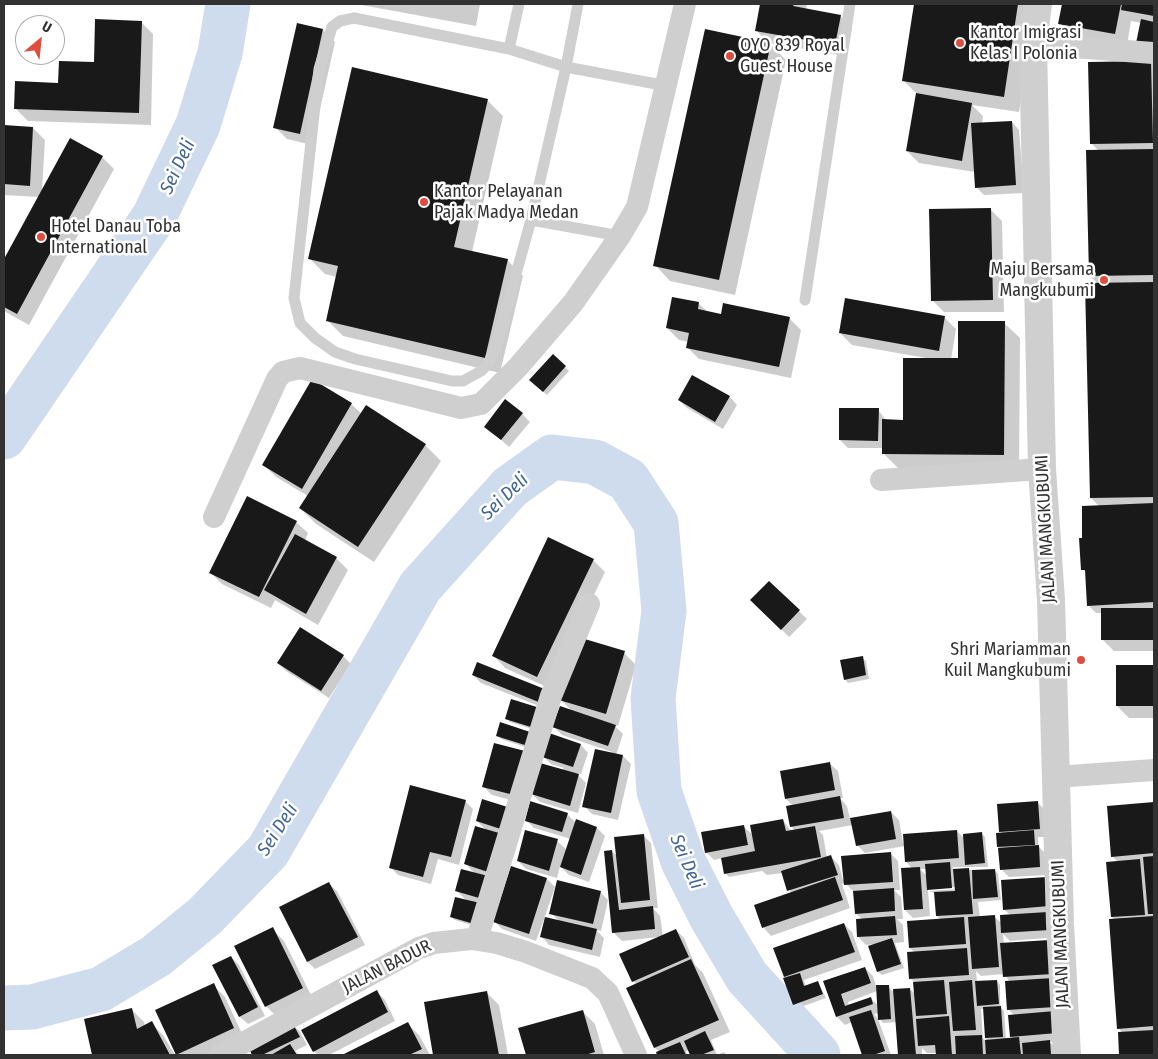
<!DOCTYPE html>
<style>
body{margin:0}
#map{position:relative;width:1158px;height:1059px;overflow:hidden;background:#fff;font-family:"Fira Sans Condensed",sans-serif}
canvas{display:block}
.frame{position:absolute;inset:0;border:5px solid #323232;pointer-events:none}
.north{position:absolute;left:15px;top:15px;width:50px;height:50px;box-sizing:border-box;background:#fff;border:1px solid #adadad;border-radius:50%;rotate:28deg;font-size:14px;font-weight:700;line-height:20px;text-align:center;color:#323232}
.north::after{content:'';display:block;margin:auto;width:18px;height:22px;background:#e04d3e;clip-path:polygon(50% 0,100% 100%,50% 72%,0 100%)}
</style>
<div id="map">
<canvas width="1158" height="1059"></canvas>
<div class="frame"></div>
<div class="north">U</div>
</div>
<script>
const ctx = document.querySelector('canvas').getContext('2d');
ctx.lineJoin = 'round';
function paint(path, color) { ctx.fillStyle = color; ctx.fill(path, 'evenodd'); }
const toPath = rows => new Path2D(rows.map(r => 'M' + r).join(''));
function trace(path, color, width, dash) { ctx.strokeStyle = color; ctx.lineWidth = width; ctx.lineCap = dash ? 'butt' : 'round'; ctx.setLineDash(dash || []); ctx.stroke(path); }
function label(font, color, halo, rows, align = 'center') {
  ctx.font = font + ' "Fira Sans Condensed",sans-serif'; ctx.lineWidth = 5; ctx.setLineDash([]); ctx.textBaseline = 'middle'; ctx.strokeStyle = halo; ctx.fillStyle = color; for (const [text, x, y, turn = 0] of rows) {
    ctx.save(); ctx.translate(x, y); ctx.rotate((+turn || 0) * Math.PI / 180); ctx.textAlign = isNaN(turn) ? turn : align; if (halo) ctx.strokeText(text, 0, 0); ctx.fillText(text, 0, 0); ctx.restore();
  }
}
paint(toPath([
 [356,4,480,4,476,26],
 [761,4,807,4,806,10,840,16,852,28,847,56,769,43,786,60,735,295,670,281,655,265,770,45,757,31],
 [916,4,1036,4,1019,112,972,105,983,116,982,124,1012,122,1019,130,1024,193,984,195,976,187,975,172,919,163,907,151,917,94,904,81],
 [1063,4,1154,4,1154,56,1141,23,1131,21,1127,45,1072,35,1060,23],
 [141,22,153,34,151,125,28,121,16,109,95,64],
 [323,30,335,42,312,145,287,139,275,127],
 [1151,62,1154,66,1154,651,1114,651,1102,639,1102,613,1096,613,1088,605,1087,573,1082,569,1084,539,1100,507,1091,498,1098,284,1090,276,1099,151,1091,143],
 [487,100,503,116,472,252,507,260,523,276,500,373,343,336,327,320,337,277,325,274,309,258],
 [4,126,33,128,45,140,42,191,70,140,102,157,114,169,29,325,4,311,4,261,39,197,4,195],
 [990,209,1002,221,1004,312,944,312,932,300],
 [699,304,708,312,722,315,789,318,801,330,791,378,699,359,687,347,689,342,679,340,667,328],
 [944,317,956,329,951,360,959,360,1004,323,1020,338,1019,471,899,469,883,453,883,448,848,448,840,440,878,410,886,420,904,421,926,358,852,345,840,333],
 [553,356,569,371,547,395,535,384],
 [693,376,730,397,737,405,723,429,687,408,679,400],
 [351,404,362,414,425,445,441,461,374,562,316,524,300,508,308,496,276,477,264,465],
 [522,414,530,422,509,447,486,426],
 [296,522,308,533,305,541,336,558,348,570,318,625,275,600,271,608,222,584,211,573],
 [593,560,605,572,549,688,505,668,494,656],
 [769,582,807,619,789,637,752,600],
 [624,653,636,665,618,726,613,724,623,734,616,755,623,756,631,764,618,820,592,814,584,806,612,752,562,735,554,727,572,711,561,700],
 [343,656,351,664,329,698,286,671,278,663],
 [862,658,866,661,869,679,848,683,845,679],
 [1117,666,1154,666,1154,718,1129,718,1117,706],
 [473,675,546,691,549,710,481,683],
 [512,701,538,731,510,722,507,719],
 [501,724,531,749,501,739,497,735],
 [550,735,581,745,588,753,581,774,576,773,586,783,578,813,540,802,532,794,564,768,551,764,543,756],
 [494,745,522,803,492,795,484,787],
 [830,764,838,771,843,798,840,798,847,806,850,819,891,812,899,820,903,843,957,831,965,839,982,834,985,837,988,867,953,867,953,870,995,870,998,874,1001,900,978,902,980,918,994,916,1001,923,1011,916,1004,909,1047,878,1057,937,1010,941,1003,934,1004,944,1049,941,1065,1041,1049,1042,1053,1045,1054,1055,937,1055,937,1053,927,1053,922,1048,922,1055,899,1055,897,1022,883,1023,880,1019,879,1013,874,1014,878,1019,891,1055,864,1055,852,1022,845,1025,837,1017,825,982,865,968,873,976,876,986,888,986,892,991,910,989,916,995,915,983,911,979,915,953,910,948,941,920,937,916,935,893,929,891,958,889,958,887,929,888,928,890,930,916,913,918,905,910,913,869,906,862,905,846,865,853,857,845,853,825,819,831,823,835,827,858,831,857,839,865,843,880,890,853,898,861,900,890,894,890,901,897,903,919,897,919,903,925,904,942,895,943,904,968,882,975,878,972,870,947,876,944,866,945,858,937,862,919,856,914,854,892,845,883,842,884,850,908,771,936,764,928,756,906,791,893,783,873,767,875,762,871,729,877,725,873,722,858,714,860,706,852,743,826,753,835,783,820,791,831,795,831,791,826,793,806,786,799],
 [920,869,926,869,927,876],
 [976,971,981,976,1004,974,1010,982,1009,1010,1014,1015,1011,1036,1013,1039,1006,1039,1004,1011,1000,1007,1000,985,997,981,977,982],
 [877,991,879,1006,870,998,849,1005,848,1002],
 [981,1009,984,1009,986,1041,983,1038],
 [465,801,473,809,459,865,438,859,431,884,398,875,390,867],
 [483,801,513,844,478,927,455,920,451,917,467,901,457,891,475,874,465,863,487,831,477,821],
 [1037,802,1045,810,1047,837,1038,837,1038,846,1046,854,1048,875,1009,877,1001,869,998,847,1003,834,1000,831],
 [1154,804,1154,1055,1121,1055,1120,1033,1123,1033,1118,1028,1115,920,1112,917,1118,862,1112,856,1108,807],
 [567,814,576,823,577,821,597,828,605,836,589,882,569,875,560,866,557,878,526,869,518,861,557,841,567,850,571,839,534,828,526,820],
 [643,835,651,843,658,908,653,908,660,916,663,936,676,930,684,938,695,965,703,973,730,1032,711,1040,717,1055,724,1052,727,1055,691,1055,689,1050,686,1051,687,1055,659,1055,660,1052,655,1048,628,989,637,985,633,981,659,937,622,941,614,933,612,851,617,856],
 [512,867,547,879,555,887,544,919,560,922,551,913,600,892,608,900,601,931,596,930,604,938,600,957,549,945,542,937,546,920,544,919,536,941,502,929,494,921],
 [329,884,337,891,365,945,315,969,308,962],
 [844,924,852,932,862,960,804,980,806,987,818,983,826,998,798,1008,794,1004,785,976],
 [272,929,284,941,314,1001,278,1018,266,1006],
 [231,957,239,965,265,1016,248,1024,240,1017,214,966],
 [213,985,225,997,245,1040,213,1055,179,1055],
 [377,992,385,1000,395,1021,329,1055,318,1055,314,1051],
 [487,993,499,1005,508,1055,435,1055,425,1003],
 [132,1010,144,1022,145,1026,151,1023,163,1035,175,1055,94,1055,86,1020],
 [583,1012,595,1024,604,1055,527,1055,519,1029],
 [407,1023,419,1035,430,1055,345,1055],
 [292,1024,300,1032,307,1045,295,1051,299,1055,254,1055,248,1045]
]), '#0003');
trace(toPath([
 [4,437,154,217,198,125,220,53,228,4],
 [4,1008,32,1007,101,989,156,956,205,916,268,851,420,587,510,487,552,457,595,462,628,480,656,523,664,611,653,698,659,791,683,861,712,918,747,977,818,1055]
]), '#cfdced', 45);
paint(toPath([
 [760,4,794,4,793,6,841,15,835,45,755,31],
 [914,4,1018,4,1004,97,902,81],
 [1062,4,1121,4,1115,34,1058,24],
 [1122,4,1154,4,1154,16,1121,10],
 [95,19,142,21,139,113,14,109,15,81,58,83,59,61,94,62],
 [1141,19,1154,22,1154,47,1136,43],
 [297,23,323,29,300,134,273,128],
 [705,29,771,43,719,280,653,266],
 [1151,61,1153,143,1090,144,1088,62],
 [352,67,488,99,454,247,508,259,485,358,326,321,338,266,308,259],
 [916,93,972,103,962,161,906,151],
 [1012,121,1016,185,975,188,971,123],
 [4,125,33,127,30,186,4,184],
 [70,138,103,156,17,314,4,307,4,259],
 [1154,149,1154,275,1089,276,1086,150],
 [991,208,993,300,931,301,929,209],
 [1154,282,1154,497,1090,498,1085,283],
 [672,297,699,302,698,309,721,314,723,303,790,317,779,367,686,348,689,333,666,328],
 [845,298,945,316,939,351,839,333],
 [958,321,1005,321,1004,455,882,454,882,419,903,420,903,358,958,358],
 [553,354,566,366,543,392,529,380],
 [692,375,730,396,715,422,678,400],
 [312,379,352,403,302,489,262,465],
 [505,399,523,413,501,440,484,427],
 [366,405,426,444,358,547,299,508],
 [839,408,879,408,878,441,839,440],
 [247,496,297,521,259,597,209,573],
 [1154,503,1154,602,1087,606,1085,570,1081,570,1079,538,1082,538,1082,506],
 [295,534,337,557,306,614,264,590],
 [548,537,594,559,537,677,492,656],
 [769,581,800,610,781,630,750,600],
 [1101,608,1154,608,1154,640,1101,640],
 [300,627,344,655,321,691,277,663],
 [578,637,625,651,606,714,559,700],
 [863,656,866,675,844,680,840,660],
 [477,662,547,690,541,703,472,675],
 [1116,665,1154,665,1154,706,1116,706],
 [511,699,540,708,534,728,505,719],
 [560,706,616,725,608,746,552,727],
 [500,722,533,733,528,746,496,736],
 [549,733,581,744,573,767,542,757],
 [494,743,525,751,514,795,482,787],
 [595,749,623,755,611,813,582,807],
 [830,762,835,790,785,799,780,771],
 [540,763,579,774,570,806,531,794],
 [410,785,466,800,451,857,430,852,423,877,389,868],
 [840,796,844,818,790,827,786,806],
 [482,799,514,809,507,831,476,821],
 [530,801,568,813,562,832,525,821],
 [1038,801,1040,829,999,832,997,804],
 [1154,802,1154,853,1111,857,1107,806],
 [891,811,896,839,856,846,850,818],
 [576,819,597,827,581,875,560,867],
 [783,819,786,831,815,826,821,857,724,874,721,858,755,851,750,825],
 [744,825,748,845,705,853,701,832],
 [475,826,506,835,494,874,464,864],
 [525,830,558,839,549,871,517,861],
 [957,830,959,858,905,862,903,834],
 [1034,830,1035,845,997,847,996,833],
 [982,832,985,863,965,865,963,834],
 [644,834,650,900,621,903,614,837],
 [1039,845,1040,867,1000,870,998,848],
 [612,850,619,910,653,906,655,929,612,933,604,851],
 [891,852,893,882,844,885,841,856],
 [831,855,838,875,787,891,781,871],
 [1154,856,1154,914,1148,914,1143,857],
 [1140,859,1145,915,1111,917,1106,862],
 [950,862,952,888,927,890,925,864],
 [511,866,547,878,529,934,493,922],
 [920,867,923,909,904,910,901,868],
 [969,868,973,914,936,916,934,892,955,891,953,869],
 [461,869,492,877,486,900,455,891],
 [995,869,998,897,973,899,972,870],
 [835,877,843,900,762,928,754,905],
 [1047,877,1049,906,1003,910,1001,880],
 [557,880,601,891,593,924,549,914],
 [329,882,358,937,307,962,279,907],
 [894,888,895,911,855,914,853,891],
 [455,897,480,903,474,924,450,917],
 [1048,912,1049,930,1001,933,1000,915],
 [995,915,999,967,972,969,968,917],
 [895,916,897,935,857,937,856,919],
 [1154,916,1154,1026,1117,1029,1109,919],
 [545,917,597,929,592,950,540,937],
 [964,917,966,944,909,948,907,921],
 [844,923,855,952,784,977,773,948],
 [273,927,303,988,265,1007,234,946],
 [676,929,689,957,632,982,619,954],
 [892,938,901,964,877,972,868,946],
 [1050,940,1053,974,1003,977,1000,943],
 [967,948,969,975,909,979,907,952],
 [231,956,258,1007,239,1017,212,965],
 [691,959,719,1020,654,1048,626,988],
 [865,967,871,983,841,994,845,1006,871,997,873,1004,836,1017,823,981],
 [800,973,804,986,818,981,823,994,793,1005,783,978],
 [1053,978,1055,1007,1007,1010,1005,981],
 [944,980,947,1014,916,1016,913,982],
 [972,980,976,1030,953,1031,949,982],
 [997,980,999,1004,977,1006,975,981],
 [214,983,234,1028,176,1055,155,1010],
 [876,985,889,985,891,1019,878,1020],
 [910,988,916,1055,898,1055,893,989],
 [377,990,388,1012,313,1052,301,1030],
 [487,991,499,1055,433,1055,424,1002],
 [1001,1006,1003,1037,985,1038,983,1007],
 [132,1008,137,1029,152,1021,170,1055,92,1055,84,1019],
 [583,1010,595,1052,585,1055,526,1055,518,1028],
 [871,1010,885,1051,873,1055,862,1055,849,1017],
 [1055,1011,1057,1033,1010,1037,1008,1015],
 [949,1016,952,1055,936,1055,935,1045,918,1046,916,1019],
 [292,1022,300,1037,262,1055,252,1055,247,1044],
 [408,1022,422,1049,409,1055,342,1055],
 [1154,1030,1154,1055,1119,1055,1118,1032],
 [705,1031,714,1050,701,1055,690,1055,684,1041],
 [982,1035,983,1055,956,1055,955,1036],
 [1019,1037,1021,1055,986,1055,985,1040],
 [1050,1040,1051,1055,1023,1055,1022,1043],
 [680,1042,686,1055,657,1055,656,1052],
 [290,1044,297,1055,271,1055]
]), '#191919');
trace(toPath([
 [578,4,566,67,531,220,496,346,488,364,481,371,463,381,452,381,355,359,335,352,315,338,300,323,294,298,319,69,332,27,340,21,354,18,509,49,566,67,667,86],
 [509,49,519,4],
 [531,220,620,236],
 [805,300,850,4]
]), '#cfcfcf', 11);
trace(toPath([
 [1033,44,1153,53],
 [881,480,1042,469],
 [214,517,277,379,283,372,300,368,461,408,481,404,518,367,573,303,620,236,637,207,685,4],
 [1055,777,1154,770],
 [477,939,551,696,589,604],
 [221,1055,419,948,434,943,471,939,497,943,526,952,592,978,608,993,636,1055]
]), '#cfcfcf', 22);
trace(toPath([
 [1038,4,1033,44,1042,469,1051,600,1060,924,1067,1055]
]), '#cfcfcf', 28);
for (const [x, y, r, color] of [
 [960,43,5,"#e04d3e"],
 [730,56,5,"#e04d3e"],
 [424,202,5,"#e04d3e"],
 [41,237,5,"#e04d3e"],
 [1104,280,5,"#e04d3e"],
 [1081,660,5,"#e04d3e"]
]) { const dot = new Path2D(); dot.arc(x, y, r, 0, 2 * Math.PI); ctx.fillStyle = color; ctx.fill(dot); trace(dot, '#fff', 2); }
label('18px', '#323232', '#fff', [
 ["Kantor Imigrasi",970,33],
 ["Kelas I Polonia",970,54],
 ["OYO 839 Royal",740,46],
 ["Guest House",740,67],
 ["Kantor Pelayanan",434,192],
 ["Pajak Madya Medan",434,213],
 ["Hotel Danau Toba",51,227],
 ["International",51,248],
 ["Maju Bersama",1094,270,"right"],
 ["Mangkubumi",1094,291,"right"],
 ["Shri Mariamman",1071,650,"right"],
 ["Kuil Mangkubumi",1071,671,"right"]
], 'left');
label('18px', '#323232', '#fff', [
 ["JALAN MANGKUBUMI",1046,529,-93],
 ["JALAN MANGKUBUMI",1061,934,-92],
 ["JALAN BADUR",387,967,-27]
]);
label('italic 19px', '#426693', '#fff', [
 ["Sei Deli",178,167,-65],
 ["Sei Deli",505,497,-44],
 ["Sei Deli",278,830,-57],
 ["Sei Deli",686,862,67]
]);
</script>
